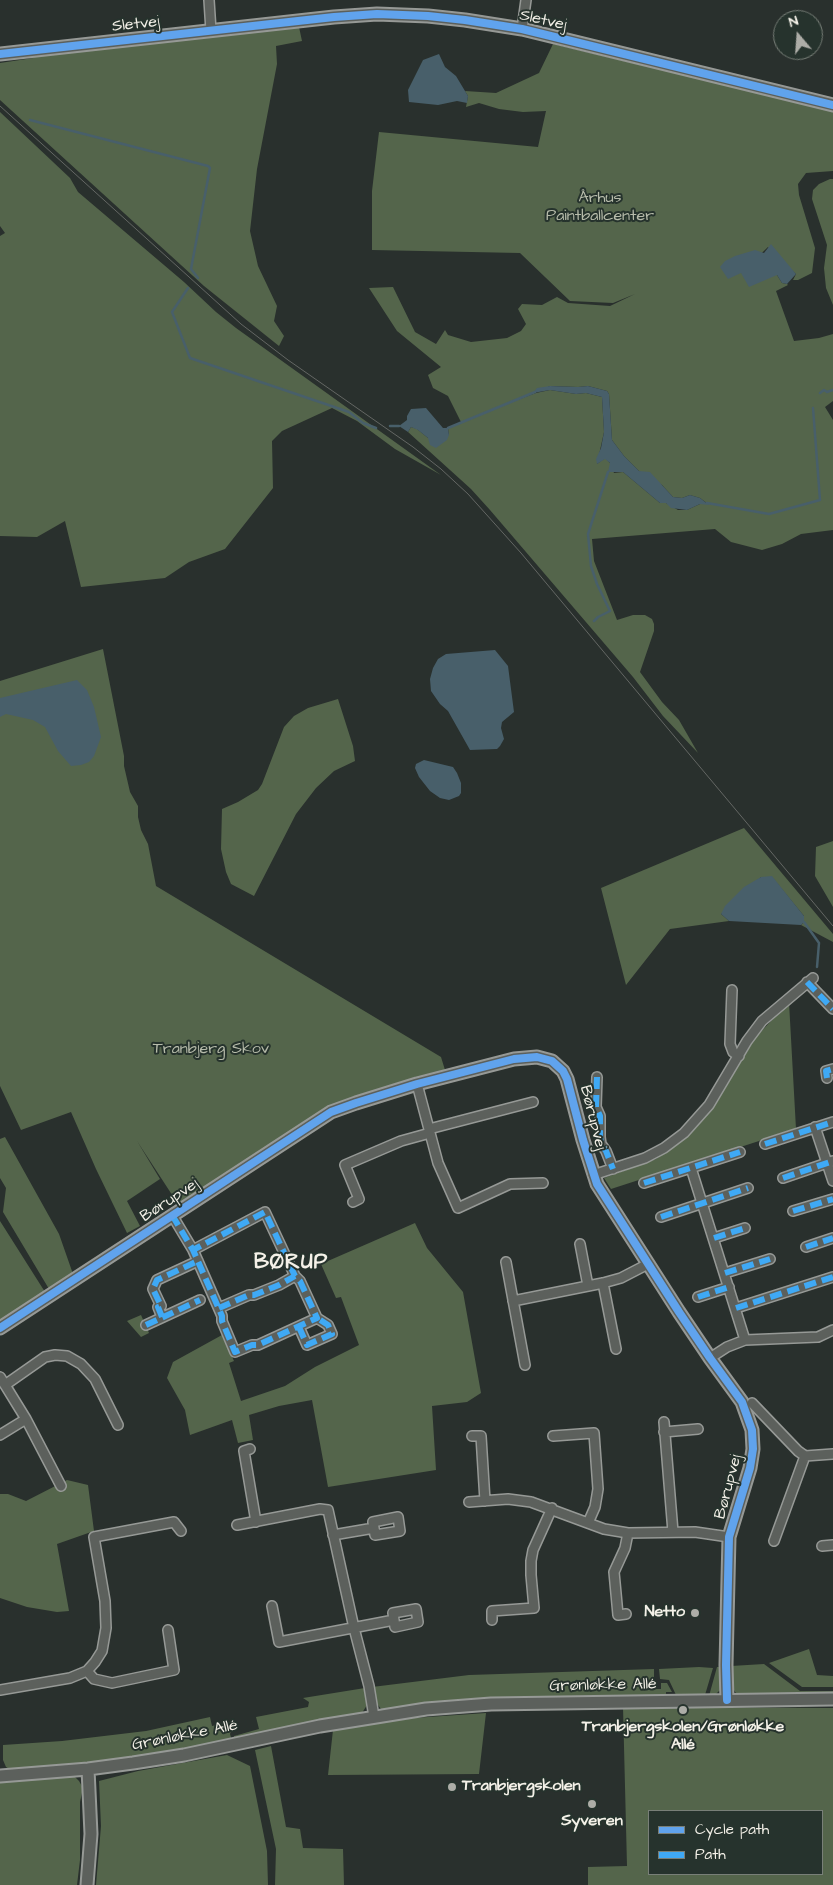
<!DOCTYPE html>
<meta charset="utf-8">
<style>
body{margin:0}
#map{position:relative;width:833px;height:1885px;overflow:hidden;background:#29302d;font-family:"Architects Daughter",sans-serif}
canvas{display:block}
.legend{position:absolute;left:648px;top:1810px;width:175px;height:65px;box-sizing:border-box;background:#26332d;border:1px solid #787f78;margin:0;padding:6px 9px;list-style:none;font-size:15px;color:#f4f1e8}
.legend li{display:flex;align-items:center;gap:10px;height:25px}
.legend b{width:25px;border:1px solid #787f78}
.north{position:absolute;left:773px;top:10px;width:50px;height:50px;box-sizing:border-box;background:#26332d;border:1px solid #787f78;border-radius:50%;rotate:342deg;font-size:14px;font-weight:700;line-height:20px;text-align:center;color:#f4f1e8}
.north::after{content:'';display:block;margin:auto;width:18px;height:22px;background:#adada7;clip-path:polygon(50% 0,100% 100%,50% 72%,0 100%)}
</style>
<div id="map">
<canvas width="833" height="1885"></canvas>
<ul class="legend">
<li><b style="height:6px;background:#60a3ed"></b>Cycle path</li>
<li><b style="height:6px;background:#3fa9f5"></b>Path</li>
</ul>
<div class="north">N</div>
</div>
<script>
const ctx = document.querySelector('canvas').getContext('2d');
ctx.lineJoin = 'round';
function paint(path, color) { ctx.fillStyle = color; ctx.fill(path, 'evenodd'); }
const toPath = rows => new Path2D(rows.map(r => 'M' + r).join(''));
function trace(path, color, width, dash) { ctx.strokeStyle = color; ctx.lineWidth = width; ctx.lineCap = dash ? 'butt' : 'round'; ctx.setLineDash(dash || []); ctx.stroke(path); }
function label(font, color, halo, rows, align = 'center') {
  ctx.font = font + ' "Architects Daughter",sans-serif'; ctx.lineWidth = 4; ctx.setLineDash([]); ctx.textBaseline = 'middle'; ctx.strokeStyle = halo; ctx.fillStyle = color; for (const [text, x, y, turn = 0] of rows) {
    ctx.save(); ctx.translate(x, y); ctx.rotate((+turn || 0) * Math.PI / 180); ctx.textAlign = isNaN(turn) ? turn : align; if (halo) ctx.strokeText(text, 0, 0); ctx.fillText(text, 0, 0); ctx.restore();
  }
}
paint(toPath([
 [299,27,302,41,276,46,277,64,257,169,250,231,258,266,277,306,274,321,284,336,279,346,204,286,0,100,0,63,33,58,35,56],
 [553,44,833,111,833,171,806,173,798,184,799,195,815,248,812,273,798,280,793,280,796,274,768,247,741,273,777,275,782,283,787,284,788,285,776,291,794,341,819,338,833,334,833,401,825,407,833,420,833,530,801,534,782,544,762,550,731,542,715,529,592,539,594,561,617,620,633,615,645,615,652,619,654,624,654,631,640,672,662,702,679,720,698,753,663,716,633,677,490,510,471,489,408,432,411,427,417,429,428,438,449,435,448,428,461,422,448,396,433,388,428,375,441,367,397,331,369,288,393,287,415,332,436,344,445,330,448,335,471,342,507,338,521,331,526,324,518,309,522,304,542,305,557,297,568,303,610,306,635,294,613,303,570,301,520,253,372,250,372,191,379,132,538,147,546,111,523,112,499,109,479,103,466,107,468,96,465,91,496,93,539,73],
 [550,386,578,387,588,386,607,391,609,394,612,440,624,456,639,471,662,485,673,497,682,498,690,495,700,498,708,504,700,504,687,510,678,510,666,503,660,503,623,472,614,473,610,463,605,458,597,464,604,432,602,397,586,393,576,394,550,390,536,393,512,402],
 [0,112,70,178,78,192,184,282,216,312,236,328,441,475,395,449,357,421,332,408,282,431,272,441,273,488,225,549,189,562,165,578,81,587,65,521,37,537,0,536,0,236,5,233,0,226],
 [830,179,833,179,833,305,826,288,824,268,827,245,812,199,813,190,819,184],
 [103,649,124,756,124,766,130,792,138,806,138,817,141,830,148,844,156,886,441,1057,445,1070,350,1098,324,1109,178,1204,137,1141,160,1179,127,1201,140,1226,127,1233,96,1169,71,1112,21,1130,0,1086,0,681],
 [338,699,353,746,355,761,334,771,316,788,296,814,254,896,231,884,226,872,221,849,222,809,238,802,258,790,262,784,284,727,294,716,308,708],
 [744,828,833,934,833,942,801,925,804,922,804,916,772,877,761,877,721,914,729,921,670,929,626,985,601,888],
 [833,841,833,907,815,876,816,847],
 [789,1002,796,1129,611,1189,604,1178,656,1159,680,1142,697,1127,714,1105,755,1038],
 [5,1137,59,1234,73,1274,49,1289,3,1212,6,1188,0,1178,0,1139],
 [0,1221,45,1292,0,1321],
 [415,1223,427,1248,463,1292,481,1393,467,1402,432,1406,436,1470,328,1487,312,1400,279,1406,249,1415,253,1440,238,1443,232,1420,190,1435,185,1410,167,1378,173,1362,222,1335,234,1361,229,1363,241,1401,285,1386,315,1367,359,1345,341,1297,336,1298,321,1264],
 [141,1315,149,1333,141,1337,127,1321],
 [67,1480,88,1485,94,1531,57,1544,69,1611,57,1612,27,1607,0,1598,0,1494,8,1494,26,1501],
 [809,1649,817,1675,833,1676,833,1687,802,1687,769,1663],
 [764,1664,800,1691,833,1691,833,1695,739,1695,735,1692,731,1684,731,1666],
 [699,1667,713,1668,705,1695,676,1695,669,1680,660,1679,659,1669],
 [717,1667,723,1667,721,1689,714,1696,709,1696],
 [654,1669,654,1689,661,1689,661,1683,667,1683,672,1692,666,1692,666,1695,640,1697,386,1710,381,1709,375,1701,372,1687,469,1675],
 [365,1688,367,1705,362,1713,356,1716,234,1739,234,1736,259,1729,256,1717,308,1707,309,1702,303,1698],
 [623,1707,833,1708,833,1885,588,1885,588,1867,627,1866],
 [649,1811,822,1811,822,1874,649,1874],
 [486,1713,479,1774,328,1775,333,1730,414,1718],
 [210,1717,212,1726,234,1721,230,1734,232,1741,164,1754,85,1765,11,1770,6,1767,3,1760,3,1745,62,1741,146,1731],
 [271,1746,286,1827,300,1829,303,1848,343,1849,344,1885,275,1885,276,1849,255,1750],
 [227,1755,250,1766,267,1851,268,1885,96,1885,101,1826,99,1781,138,1771],
 [67,1777,75,1777,79,1781,83,1788,80,1802,80,1860,77,1885,0,1885,0,1780]
]), '#54654b');
paint(toPath([
 [439,54,445,67,456,76,468,96,467,103,457,101,438,105,409,102,408,90,423,60],
 [771,244,796,274,787,284,782,283,777,275,749,287,741,273,728,279,720,267,725,261,735,256,755,250,764,253],
 [550,386,578,387,588,386,607,391,609,394,612,440,624,456,639,471,650,472,673,497,682,498,690,495,700,498,709,505,700,504,687,510,671,508,666,503,660,503,623,472,608,472,610,463,605,459,597,464,596,459,601,448,604,432,602,397,586,393,576,394,550,390,533,393,537,388],
 [426,408,443,428,448,428,449,435,447,440,436,448,430,445,428,438,418,430,411,427,408,432,399,426,407,420,407,416,411,409],
 [495,650,508,666,514,712,502,722,501,728,504,739,500,746,497,749,470,750,448,711,440,704,431,691,430,679,433,668,438,659,446,654],
 [77,680,87,690,94,707,101,737,94,756,89,762,81,765,71,766,58,751,45,727,33,720,6,714,0,717,0,698],
 [424,760,453,767,457,773,461,783,461,793,459,796,449,800,440,798,430,791,419,777,415,768,416,764],
 [772,876,804,916,804,922,801,925,729,921,721,914,725,906,744,887,761,877]
]), '#485f6a');
trace(toPath([
 [30,120,208,166,210,168,191,269,198,278],
 [188,288,172,312,190,358,349,412,363,423,376,428],
 [820,393,824,390,827,392,833,390],
 [390,426,399,426],
 [448,428,535,392],
 [707,503,769,514,820,500,813,408],
 [594,621,598,617,610,611,597,584,591,566,588,534,608,472],
 [804,922,819,943,817,967]
]), '#485f6a', 2.5);
const minor = toPath([
 [209,0,211,31],
 [522,29,526,0],
 [807,982,833,1009],
 [732,990,730,1044,733,1052,739,1056],
 [597,1077,596,1107,600,1116,600,1137,601,1144,606,1151,613,1169],
 [827,1078,826,1071,833,1069],
 [417,1084,438,1163,458,1208,510,1184,543,1183],
 [815,1127,833,1181],
 [429,1129,533,1102],
 [765,1144,833,1122],
 [691,1168,745,1340],
 [593,1175,645,1158,664,1148,684,1133,709,1105,747,1041,762,1021,813,978],
 [783,1178,833,1161],
 [644,1183,740,1152],
 [353,1202,359,1199,345,1165,401,1141,430,1133],
 [793,1211,833,1199],
 [172,1215,193,1250,222,1316,222,1321,235,1352,252,1345,258,1345,317,1318,300,1281,295,1276,265,1212,193,1250],
 [661,1217,748,1188],
 [714,1238,745,1228],
 [580,1244,588,1286],
 [806,1247,833,1238],
 [506,1262,525,1365],
 [725,1273,770,1259],
 [603,1283,616,1349],
 [698,1297,729,1287],
 [513,1301,603,1283,621,1278,648,1264],
 [219,1308,249,1295,254,1295,279,1285,295,1276],
 [736,1308,833,1277],
 [162,1317,158,1307,161,1306,153,1289,157,1280,198,1261],
 [146,1325,200,1300],
 [299,1327,307,1345,332,1334,328,1325,317,1318],
 [710,1358,727,1347,745,1340,818,1337,833,1330],
 [0,1377,5,1385,45,1357,55,1355,67,1356,81,1364,95,1379,118,1425],
 [5,1385,26,1419,61,1486],
 [752,1403,798,1451,805,1456,833,1454],
 [664,1422,673,1532],
 [664,1432,698,1429],
 [0,1435,26,1419],
 [472,1436,481,1436,485,1501],
 [553,1436,594,1433,598,1489,595,1507,588,1523],
 [250,1449,244,1451,256,1522],
 [469,1502,508,1499,531,1502,604,1529,628,1533,695,1532,729,1537],
 [237,1525,320,1509,328,1510,354,1628,369,1686,374,1717],
 [333,1535,374,1528,373,1522,398,1517,400,1531,375,1535,374,1528],
 [774,1541,805,1456],
 [822,1546,833,1545],
 [272,1606,279,1642,394,1620,393,1613,416,1609,418,1622,395,1627,394,1620],
 [626,1614,618,1615,614,1572,625,1548,628,1533],
 [492,1620,492,1611,534,1608,531,1575,531,1561,533,1550,552,1508],
 [87,1671,94,1679,112,1683,174,1670,168,1630],
 [0,1690,70,1678,87,1671,95,1662,102,1651,106,1628,105,1601,94,1537,174,1522,181,1531]
]);
const tertiary = toPath([
 [0,54,334,17,377,14,428,16,465,20,522,29,833,105],
 [0,1328,331,1112,356,1103,417,1084,514,1059,537,1057,552,1061,563,1071,567,1079,583,1140,597,1184,679,1312,710,1358,742,1402,752,1430,753,1449,750,1468,729,1537,726,1665,727,1700],
 [0,1776,88,1769,133,1763,184,1755,320,1726,426,1709,491,1704,833,1699],
 [87,1885,91,1834,88,1769]
]);
trace(minor, '#969996', 12);
trace(tertiary, '#969996', 15);
trace(minor, '#5c605c', 9);
trace(tertiary, '#5c605c', 11);
trace(toPath([
 [0,106,241,324,288,360,413,447,441,469,468,494,521,553,833,926]
]), '#646764', 1);
trace(toPath([
 [807,982,833,1009],
 [597,1077,596,1107,600,1116,600,1137,601,1144,606,1151,613,1169],
 [827,1078,826,1071,833,1069],
 [765,1144,833,1122],
 [783,1178,833,1161],
 [644,1183,740,1152],
 [793,1211,833,1199],
 [172,1215,193,1250,222,1316,222,1321,235,1352,252,1345,258,1345,317,1318,300,1281,295,1276,265,1212,193,1250],
 [661,1217,748,1188],
 [714,1238,745,1228],
 [806,1247,833,1238],
 [725,1273,770,1259],
 [698,1297,729,1287],
 [219,1308,249,1295,254,1295,279,1285,295,1276],
 [736,1308,833,1277],
 [162,1317,158,1307,161,1306,153,1289,157,1280,198,1261],
 [146,1325,200,1300],
 [299,1327,307,1345,332,1334,328,1325,317,1318]
]), '#3fa9f5', 6, [12, 6]);
trace(toPath([
 [0,54,334,17,377,14,428,16,465,20,522,29,833,105],
 [0,1328,331,1112,356,1103,417,1084,514,1059,537,1057,552,1061,563,1071,567,1079,583,1140,597,1184,679,1312,710,1358,742,1402,752,1430,753,1449,750,1468,729,1537,726,1665,727,1700]
]), '#60a3ed', 8);
for (const [x, y, r, color] of [
 [695,1613,5,"#adada7"],
 [683,1710,5,"#adada7"],
 [452,1787,5,"#adada7"],
 [592,1804,5,"#adada7"]
]) { const dot = new Path2D(); dot.arc(x, y, r, 0, 2 * Math.PI); ctx.fillStyle = color; ctx.fill(dot); trace(dot, '#26332d', 2); }
label('16px', '#f4f1e8', '#26332d', [
 ["Sletvej",543,21,13],
 ["Sletvej",136,25,-6],
 ["Børupvej",592,1118,76],
 ["Børupvej",170,1201,-33],
 ["Børupvej",729,1487,-75],
 ["Grønløkke Allé",603,1686,-1],
 ["Grønløkke Allé",185,1736,-11]
]);
label('16px', '#b7bcab', '#26332d', [
 ["Århus",600,199],
 ["Paintballcenter",600,217],
 ["Tranbjerg Skov",211,1050]
]);
label('bold 16px', '#f4f1e8', '#26332d', [
 ["Netto",685,1613,"right"],
 ["Tranbjergskolen/Grønløkke",683,1728],
 ["Allé",683,1746],
 ["Tranbjergskolen",462,1787,"left"],
 ["Syveren",592,1822]
]);
ctx.letterSpacing = '1px';
label('bold 21px', '#f4f1e8', '#26332d', [
 ["BØRUP",291,1264]
]);
ctx.letterSpacing = '0px';
</script>
